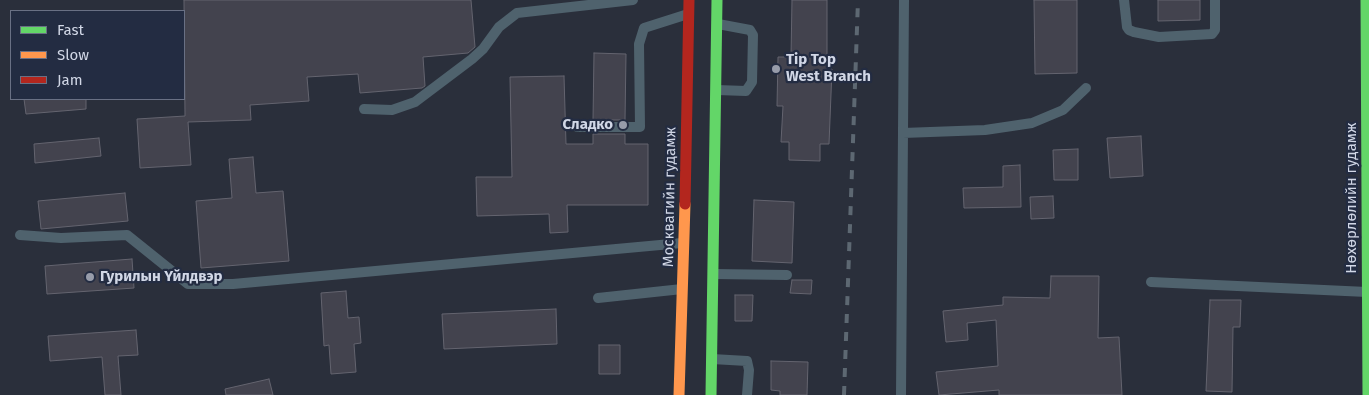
<!DOCTYPE html>
<meta charset="utf-8">
<style>
body{margin:0}
#map{position:relative;width:1369px;height:395px;overflow:hidden;background:#2a2f3b;font-family:"Fira Sans",sans-serif}
canvas{display:block}
.legend{position:absolute;left:10px;top:10px;width:175px;height:90px;box-sizing:border-box;background:#232c42;border:1px solid #697084;margin:0;padding:6px 9px;list-style:none;font-size:15px;color:#d1d7e6}
.legend li{display:flex;align-items:center;gap:10px;height:25px}
.legend b{width:25px;border:1px solid #697084}
</style>
<div id="map">
<canvas width="1369" height="395"></canvas>
<ul class="legend">
<li><b style="height:6px;background:#63d668"></b>Fast</li>
<li><b style="height:6px;background:#ff974d"></b>Slow</li>
<li><b style="height:6px;background:#b3261e"></b>Jam</li>
</ul>
</div>
<script>
const ctx = document.querySelector('canvas').getContext('2d');
ctx.lineJoin = 'round';
function paint(path, color) { ctx.fillStyle = color; ctx.fill(path, 'evenodd'); }
const toPath = rows => new Path2D(rows.map(r => 'M' + r).join(''));
function trace(path, color, width, dash) { ctx.strokeStyle = color; ctx.lineWidth = width; ctx.lineCap = dash ? 'butt' : 'round'; ctx.setLineDash(dash || []); ctx.stroke(path); }
function label(font, color, halo, rows, align = 'center') {
  ctx.font = font + ' "Fira Sans",sans-serif'; ctx.lineWidth = 4.5; ctx.setLineDash([]); ctx.textBaseline = 'middle'; ctx.strokeStyle = halo; ctx.fillStyle = color; for (const [text, x, y, turn = 0] of rows) {
    ctx.save(); ctx.translate(x, y); ctx.rotate((+turn || 0) * Math.PI / 180); ctx.textAlign = isNaN(turn) ? turn : align; if (halo) ctx.strokeText(text, 0, 0); ctx.fillText(text, 0, 0); ctx.restore();
  }
}
const building = toPath([
 [184,0,471,0,475,47,468,53,423,57,425,86,422,88,360,93,358,74,307,77,309,101,250,105,251,120,188,122,191,165,140,168,137,119,185,116,184,0],
 [792,0,827,0,827,69,832,69,829,144,820,144,820,161,789,160,789,142,781,142,783,106,777,106,778,57,791,57,792,0],
 [1034,0,1077,0,1077,73,1035,74,1034,0],
 [1158,0,1200,0,1200,20,1158,21,1158,0],
 [594,53,626,54,625,120,593,120,594,53],
 [564,76,566,144,593,144,593,134,625,134,625,144,648,144,648,205,567,205,568,232,550,233,549,214,477,216,476,177,512,177,510,77,564,76],
 [24,99,86,99,86,109,26,114,24,99],
 [1141,136,1143,176,1110,178,1107,138,1141,136],
 [99,138,101,156,35,163,34,144,99,138],
 [1078,149,1078,180,1054,180,1053,150,1078,149],
 [253,157,256,193,283,191,289,261,201,268,196,201,232,198,229,159,253,157],
 [1020,165,1021,207,964,208,963,188,1003,187,1003,166,1020,165],
 [125,193,128,221,41,229,38,201,125,193],
 [1053,196,1054,218,1031,219,1030,197,1053,196],
 [754,200,794,202,792,263,752,261,754,200],
 [132,259,134,288,47,294,45,266,132,259],
 [1051,276,1099,276,1098,338,1119,337,1122,395,999,395,999,390,939,395,936,372,998,366,996,320,967,323,968,340,946,342,943,311,1003,305,1003,297,1050,298,1051,276],
 [792,280,812,280,811,294,790,293,792,280],
 [346,291,348,318,359,317,361,343,354,344,356,372,331,374,329,345,324,346,321,293,346,291],
 [735,295,753,295,752,321,735,321,735,295],
 [1210,300,1241,300,1240,327,1233,327,1232,392,1206,391,1210,300],
 [556,309,557,344,444,349,442,314,556,309],
 [136,330,138,355,118,356,121,395,105,395,102,357,50,361,48,336,136,330],
 [599,345,620,345,620,374,599,374,599,345],
 [771,361,808,362,807,395,780,395,780,391,771,390,771,361],
 [269,379,273,395,226,395,225,389,269,379]
]);
paint(building, '#43434e');
trace(building, '#64646f', 1);
trace(toPath([
 [1124,0,1127,27,1129,30,1134,32,1159,37,1212,34,1215,30,1215,0],
 [717,90,746,91,752,82,753,35,750,30,718,24],
 [364,109,392,110,415,102,472,59,483,49,499,27,517,13,633,0],
 [577,127,640,127,639,44,644,28,688,14],
 [903,133,985,130,1032,123,1063,110,1086,88],
 [20,235,61,238,127,235,188,284,233,284,682,243],
 [714,274,787,275],
 [1151,282,1367,292],
 [598,298,682,289],
 [712,359,747,361,749,370,747,395],
 [901,395,904,0]
]), '#4f626d', 10);
trace(toPath([
 [1366,0,1368,395],
 [711,395,717,0]
]), '#63d668', 11);
trace(toPath([
 [679,395,685,204]
]), '#ff974d', 11);
trace(toPath([
 [685,204,689,0]
]), '#b3261e', 11);
trace(toPath([
 [844,395,858,0]
]), '#5d6872', 4, [9, 9]);
for (const [x, y, r, color] of [
 [776,69,5,"#979caa"],
 [623,125,5,"#979caa"],
 [90,277,5,"#979caa"]
]) { const dot = new Path2D(); dot.arc(x, y, r, 0, 2 * Math.PI); ctx.fillStyle = color; ctx.fill(dot); trace(dot, '#232c42', 2); }
label('bold 15px', '#d1d7e6', '#232c42', [
 ["Tip Top",786,60],
 ["West Branch",786,77],
 ["Сладко",613,125,"right"],
 ["Гурилын Үйлдвэр",100,277]
], 'left');
label('15px', '#d1d7e6', '#232c42', [
 ["Москвагийн гудамж",670,197,-89],
 ["Нөхөрлөлийн гудамж",1352,198,-90]
]);
</script>
